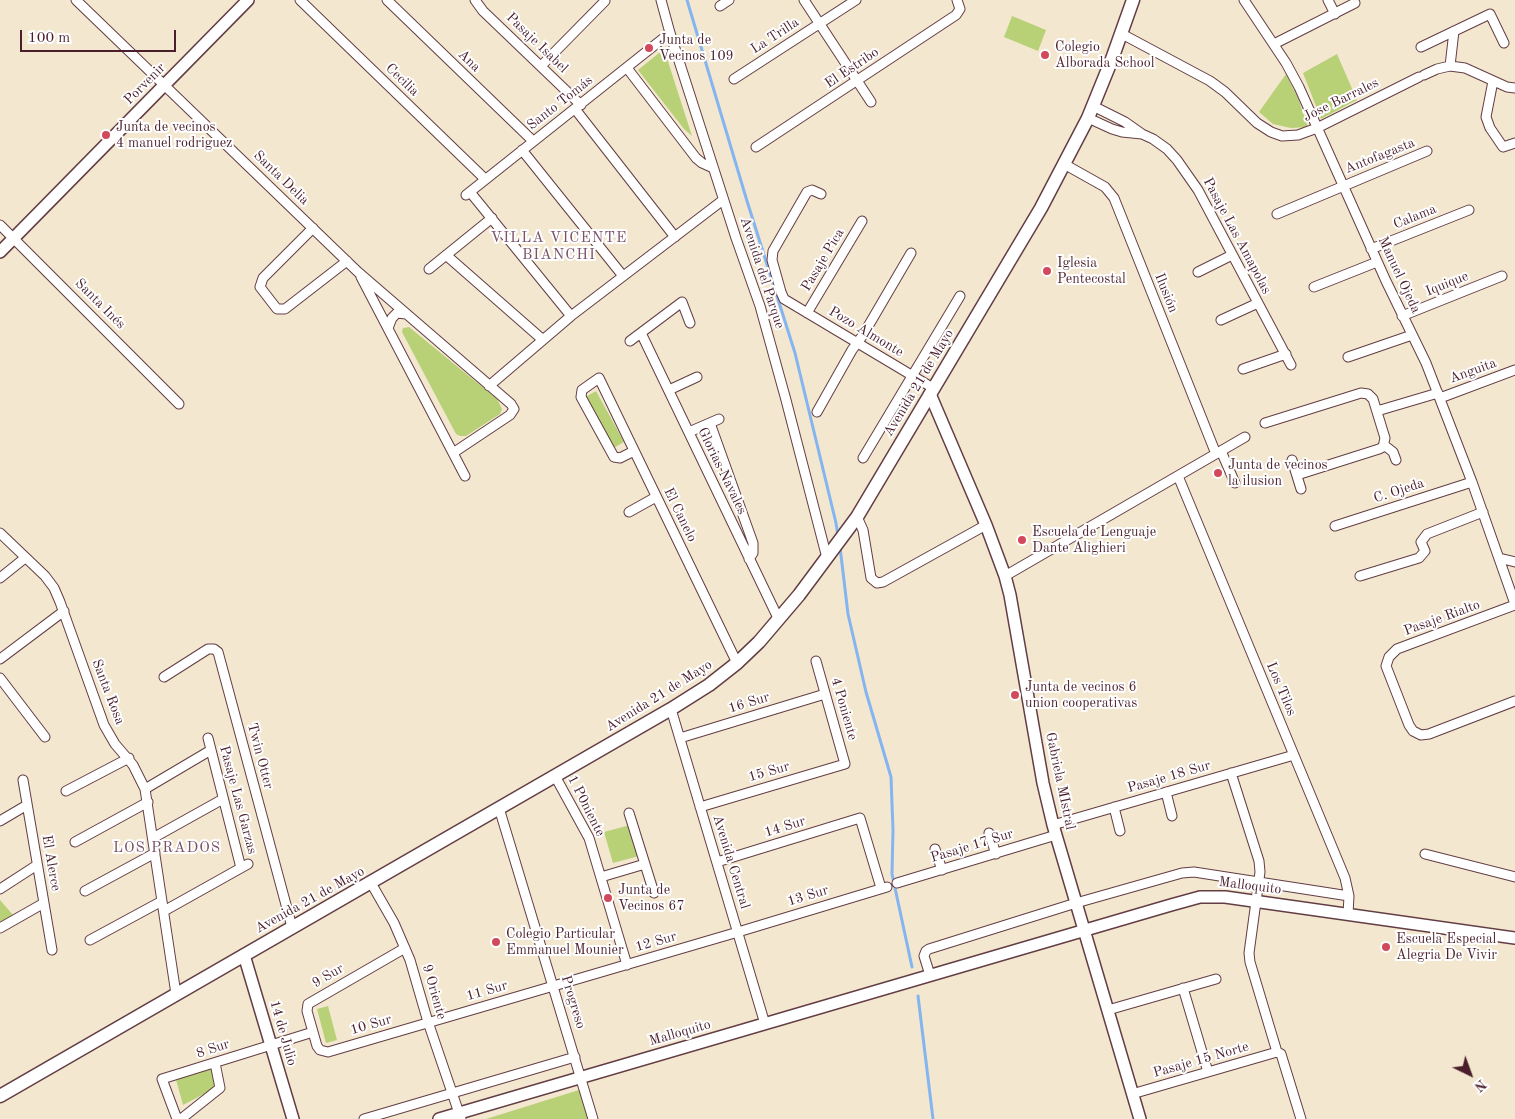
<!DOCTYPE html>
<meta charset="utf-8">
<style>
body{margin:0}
#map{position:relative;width:1515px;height:1119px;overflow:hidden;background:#f3e7cf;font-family:"Old Standard TT",serif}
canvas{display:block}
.north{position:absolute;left:1445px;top:1049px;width:50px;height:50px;-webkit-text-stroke:4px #fff;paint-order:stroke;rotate:138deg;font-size:14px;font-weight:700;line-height:20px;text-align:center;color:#4a1f2b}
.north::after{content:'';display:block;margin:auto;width:18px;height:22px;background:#4a1f2b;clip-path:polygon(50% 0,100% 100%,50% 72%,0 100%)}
.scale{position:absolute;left:20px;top:30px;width:156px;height:22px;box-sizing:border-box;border:2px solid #4a1f2b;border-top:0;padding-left:6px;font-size:15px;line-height:18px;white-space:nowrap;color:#4a1f2b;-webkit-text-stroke:4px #fff;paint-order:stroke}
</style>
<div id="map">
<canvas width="1515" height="1119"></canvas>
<div class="north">N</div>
<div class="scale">100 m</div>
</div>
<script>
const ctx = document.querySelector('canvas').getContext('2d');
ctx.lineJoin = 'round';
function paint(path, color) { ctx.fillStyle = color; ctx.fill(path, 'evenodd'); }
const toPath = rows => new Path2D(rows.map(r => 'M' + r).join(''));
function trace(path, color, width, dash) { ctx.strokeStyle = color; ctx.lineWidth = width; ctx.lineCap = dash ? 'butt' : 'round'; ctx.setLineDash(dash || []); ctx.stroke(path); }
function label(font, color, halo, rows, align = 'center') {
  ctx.font = font + ' "Old Standard TT",serif'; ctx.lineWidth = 4; ctx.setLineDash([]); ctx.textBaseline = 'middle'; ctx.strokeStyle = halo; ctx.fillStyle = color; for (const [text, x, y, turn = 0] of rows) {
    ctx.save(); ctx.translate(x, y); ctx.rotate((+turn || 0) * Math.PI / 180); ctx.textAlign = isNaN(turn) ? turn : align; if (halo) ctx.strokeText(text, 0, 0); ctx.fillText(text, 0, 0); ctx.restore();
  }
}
paint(toPath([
 [1012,16,1046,30,1038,51,1004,37],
 [664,49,692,136,684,129,638,70],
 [1337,54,1357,100,1321,119,1303,73],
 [1286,74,1298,98,1308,127,1291,128,1273,124,1259,112],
 [409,327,497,399,502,409,500,414,466,436,460,436,456,434,402,332,403,328],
 [596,391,624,442,610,450,582,399],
 [630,825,639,856,613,863,604,832],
 [0,900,13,915,0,922],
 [328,1006,337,1040,326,1043,317,1009],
 [212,1064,217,1087,183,1105,175,1076],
 [579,1090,588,1119,486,1119]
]), '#b8d177');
trace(toPath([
 [687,0,747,201,795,353,836,523,838,536],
 [840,547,848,614,866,692,891,777,893,830,892,874,912,967],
 [918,996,933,1119]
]), '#85b5f0', 3);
const minor = toPath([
 [76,0,358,272,511,404,514,409,510,415,453,453],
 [300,0,485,179],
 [387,0,533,141],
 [475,0,483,11,581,105],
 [661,0,670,33,736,238,760,306,786,400,827,558],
 [804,0,871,102],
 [1244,0,1286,63,1299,87,1386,281,1426,363,1472,482,1515,604],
 [1328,0,1335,14],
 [720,6,729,0],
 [1122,34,1210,81,1225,92,1257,123,1271,132,1282,136,1298,135,1317,128,1419,77],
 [1274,44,1355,3],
 [1421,47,1490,14,1504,43],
 [541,66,605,1],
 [1450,66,1454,31],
 [627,68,696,158,702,163,713,168],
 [1424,75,1437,69,1450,66,1465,68,1507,87,1515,88],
 [734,79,856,0],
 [1493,81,1486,117,1490,128,1503,147,1515,143],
 [1093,106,1125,122,1142,134,1153,139,1167,149,1177,160,1198,190,1291,365],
 [575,109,675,237],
 [1088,118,1112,129,1122,132,1142,134],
 [756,147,956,15,960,9,957,0],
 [522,150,623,276],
 [1064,164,1105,187,1114,198,1216,454],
 [470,192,571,316],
 [821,194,812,190,807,192,773,251,772,260,781,292,784,299,933,388],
 [466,195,670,33],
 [1277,214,1427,151],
 [0,225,179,404],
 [313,228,263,278,260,287,277,309,285,309,347,261],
 [1371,249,1469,210],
 [446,255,543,340],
 [429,269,492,218],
 [1198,272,1232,255],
 [361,277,465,476],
 [1314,287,1377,262],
 [807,313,862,221],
 [1402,316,1502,276],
 [1221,320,1258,303],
 [388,328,392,318,397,313,406,314],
 [641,333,779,620],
 [630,341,682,302,690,323],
 [1348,357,1412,335],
 [1243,369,1286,354],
 [489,386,571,316,723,200],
 [669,390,697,377],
 [1440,398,1515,370],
 [1377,411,1438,393],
 [817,412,852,350,863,335,911,253],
 [710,423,753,543,753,553,749,559],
 [1265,423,1361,393,1368,394,1373,399,1385,438,1383,447,1379,449,1297,475],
 [689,432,719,419],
 [1384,445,1393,452,1396,460],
 [634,451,620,458,614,457,581,397,582,390,599,378,737,663],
 [1221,451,1235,483],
 [863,458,960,296],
 [1292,460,1301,489],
 [1178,476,1345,878,1349,896,1348,914],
 [629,512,656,497],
 [857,517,863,530,871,578,877,583,883,582,986,525],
 [1335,526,1472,482],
 [0,533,45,576,54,588,60,602,104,725,115,744,133,765,145,789,176,994],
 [1499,558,1515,562],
 [1005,576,1245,437],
 [1360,576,1419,558,1425,551,1421,542,1427,534,1483,512],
 [0,578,25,558],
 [1515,605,1397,649,1389,657,1386,666,1409,725,1413,731,1421,735,1429,734,1515,701],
 [0,659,64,611],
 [164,677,208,649,214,649,218,652,292,927],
 [0,678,45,737],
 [671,709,765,1024],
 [208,738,241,868],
 [680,738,825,694],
 [1231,773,1259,861,1260,872,1249,953,1250,962,1277,1052,1281,1054,1301,1119],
 [555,776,589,838,627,965],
 [23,780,52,950],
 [145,789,211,750],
 [66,791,129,758],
 [1166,792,1172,816],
 [700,807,845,764,816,661],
 [1114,807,1120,831],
 [499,808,593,1119],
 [629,813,654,893],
 [0,821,27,805],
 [1053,825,1294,755],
 [989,833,996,854],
 [153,838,223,799],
 [75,842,148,802],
 [935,849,942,870],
 [1425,854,1515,877],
 [717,862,860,818,881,888],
 [601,877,645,864],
 [371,883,394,923,410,960,428,1022,461,1119],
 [897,883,1056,835],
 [0,889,37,865],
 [85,891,155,853],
 [164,911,248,864],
 [0,928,44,903],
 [90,940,162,901],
 [405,948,308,1004,307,1011,317,1046,320,1050,328,1052,738,932,887,887],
 [930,975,924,956,926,951,929,949,1076,903,1182,873,1194,872,1349,896],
 [1183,988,1208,1072],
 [1108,1010,1216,979],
 [1132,1094,1277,1052],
 [177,1119,162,1079,313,1032],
 [181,1119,220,1088,215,1063],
 [364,1119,575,1057]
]);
const tertiary = toPath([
 [0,252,248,0],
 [930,394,986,525,1005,576,1010,595,1043,783,1053,825,1140,1119],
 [244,955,293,1119],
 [439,1119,1171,905,1200,897,1225,897,1515,938]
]);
const secondary = toPath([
 [0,1096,671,709,709,685,737,663,759,642,799,595,857,517,1041,208,1088,118,1112,59,1133,0]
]);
trace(minor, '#633d44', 11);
trace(tertiary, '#633d44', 14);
trace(secondary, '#633d44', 15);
trace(minor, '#fff', 9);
trace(tertiary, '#fff', 11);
trace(secondary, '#fff', 12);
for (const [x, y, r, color] of [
 [649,48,5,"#d1495b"],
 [1045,55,5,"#d1495b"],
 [106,135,5,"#d1495b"],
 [1047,271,5,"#d1495b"],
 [1218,473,5,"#d1495b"],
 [1022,540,5,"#d1495b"],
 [1015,695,5,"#d1495b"],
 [608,898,5,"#d1495b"],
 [496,942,5,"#d1495b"],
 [1386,947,5,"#d1495b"]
]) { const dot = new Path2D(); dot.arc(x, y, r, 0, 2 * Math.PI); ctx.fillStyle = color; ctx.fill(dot); trace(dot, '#fff', 2); }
label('14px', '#4a1f2b', '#fff', [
 ["La Trilla",775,36,-33],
 ["Pasaje Isabel",537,43,44],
 ["Ana",469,61,44],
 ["El Estribo",852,68,-34],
 ["Cecilia",402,80,44],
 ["Porvenir",145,84,-45],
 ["Jose Barrales",1341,100,-26],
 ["Santo Tomás",560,103,-38],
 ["Antofagasta",1380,156,-22],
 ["Santa Delia",281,178,44],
 ["Calama",1415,217,-22],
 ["Pasaje Las Amapolas",1237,236,62],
 ["Pasaje Pica",823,260,-59],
 ["Avenida del Parque",762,273,72],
 ["Manuel Ojeda",1399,275,65],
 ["Iquique",1447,284,-22],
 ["Ilusión",1166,293,68],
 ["Santa Inés",100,304,45],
 ["Pozo Almonte",866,332,31],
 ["Anguita",1473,371,-20],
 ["Avenida 21 de Mayo",919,383,-59],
 ["Glorias Navales",722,471,64],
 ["C. Ojeda",1399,491,-18],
 ["El Canelo",680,515,64],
 ["Pasaje Rialto",1442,618,-20],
 ["Los Tilos",1281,689,67],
 ["Santa Rosa",108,692,69],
 ["Avenida 21 de Mayo",659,696,-32],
 ["16 Sur",749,703,-17],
 ["4 Poniente",844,709,74],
 ["Twin Otter",260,756,75],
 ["15 Sur",769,772,-16],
 ["Pasaje 18 Sur",1169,777,-16],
 ["Gabriela MIstral",1060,781,78],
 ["Pasaje Las Garzas",238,800,75],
 ["1 P0niente",586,806,63],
 ["14 Sur",785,827,-17],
 ["Pasaje 17 Sur",972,846,-17],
 ["Avenida Central",731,862,73],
 ["El Alerce",51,863,80],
 ["Malloquito",1250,886,7],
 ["13 Sur",808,896,-17],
 ["Avenida 21 de Mayo",310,900,-29],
 ["12 Sur",656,942,-16],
 ["9 Sur",328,976,-30],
 ["11 Sur",487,991,-16],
 ["9 Oriente",434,992,74],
 ["Progreso",573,1002,73],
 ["10 Sur",371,1025,-16],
 ["14 de Julio",283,1033,74],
 ["Malloquito",680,1033,-16],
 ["8 Sur",213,1049,-18],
 ["Pasaje 15 Norte",1201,1060,-16]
]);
label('14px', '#4a1f2b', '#fff', [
 ["Junta de",659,40],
 ["Vecinos 109",659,56],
 ["Colegio",1055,47],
 ["Alborada School",1055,63],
 ["Junta de vecinos",116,127],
 ["4 manuel rodriguez",116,143],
 ["Iglesia",1057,263],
 ["Pentecostal",1057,279],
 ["Junta de vecinos",1228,465],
 ["la ilusion",1228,481],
 ["Escuela de Lenguaje",1032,532],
 ["Dante Alighieri",1032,548],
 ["Junta de vecinos 6",1025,687],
 ["union cooperativas",1025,703],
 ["Junta de",618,890],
 ["Vecinos 67",618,906],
 ["Colegio Particular",506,934],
 ["Emmanuel Mounier",506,950],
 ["Escuela Especial",1396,939],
 ["Alegria De Vivir",1396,955]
], 'left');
ctx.letterSpacing = '1px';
label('15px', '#7b5269', '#fff', [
 ["VILLA VICENTE",559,238],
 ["BIANCHI",559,255],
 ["LOS PRADOS",167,848]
]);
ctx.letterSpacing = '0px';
</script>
